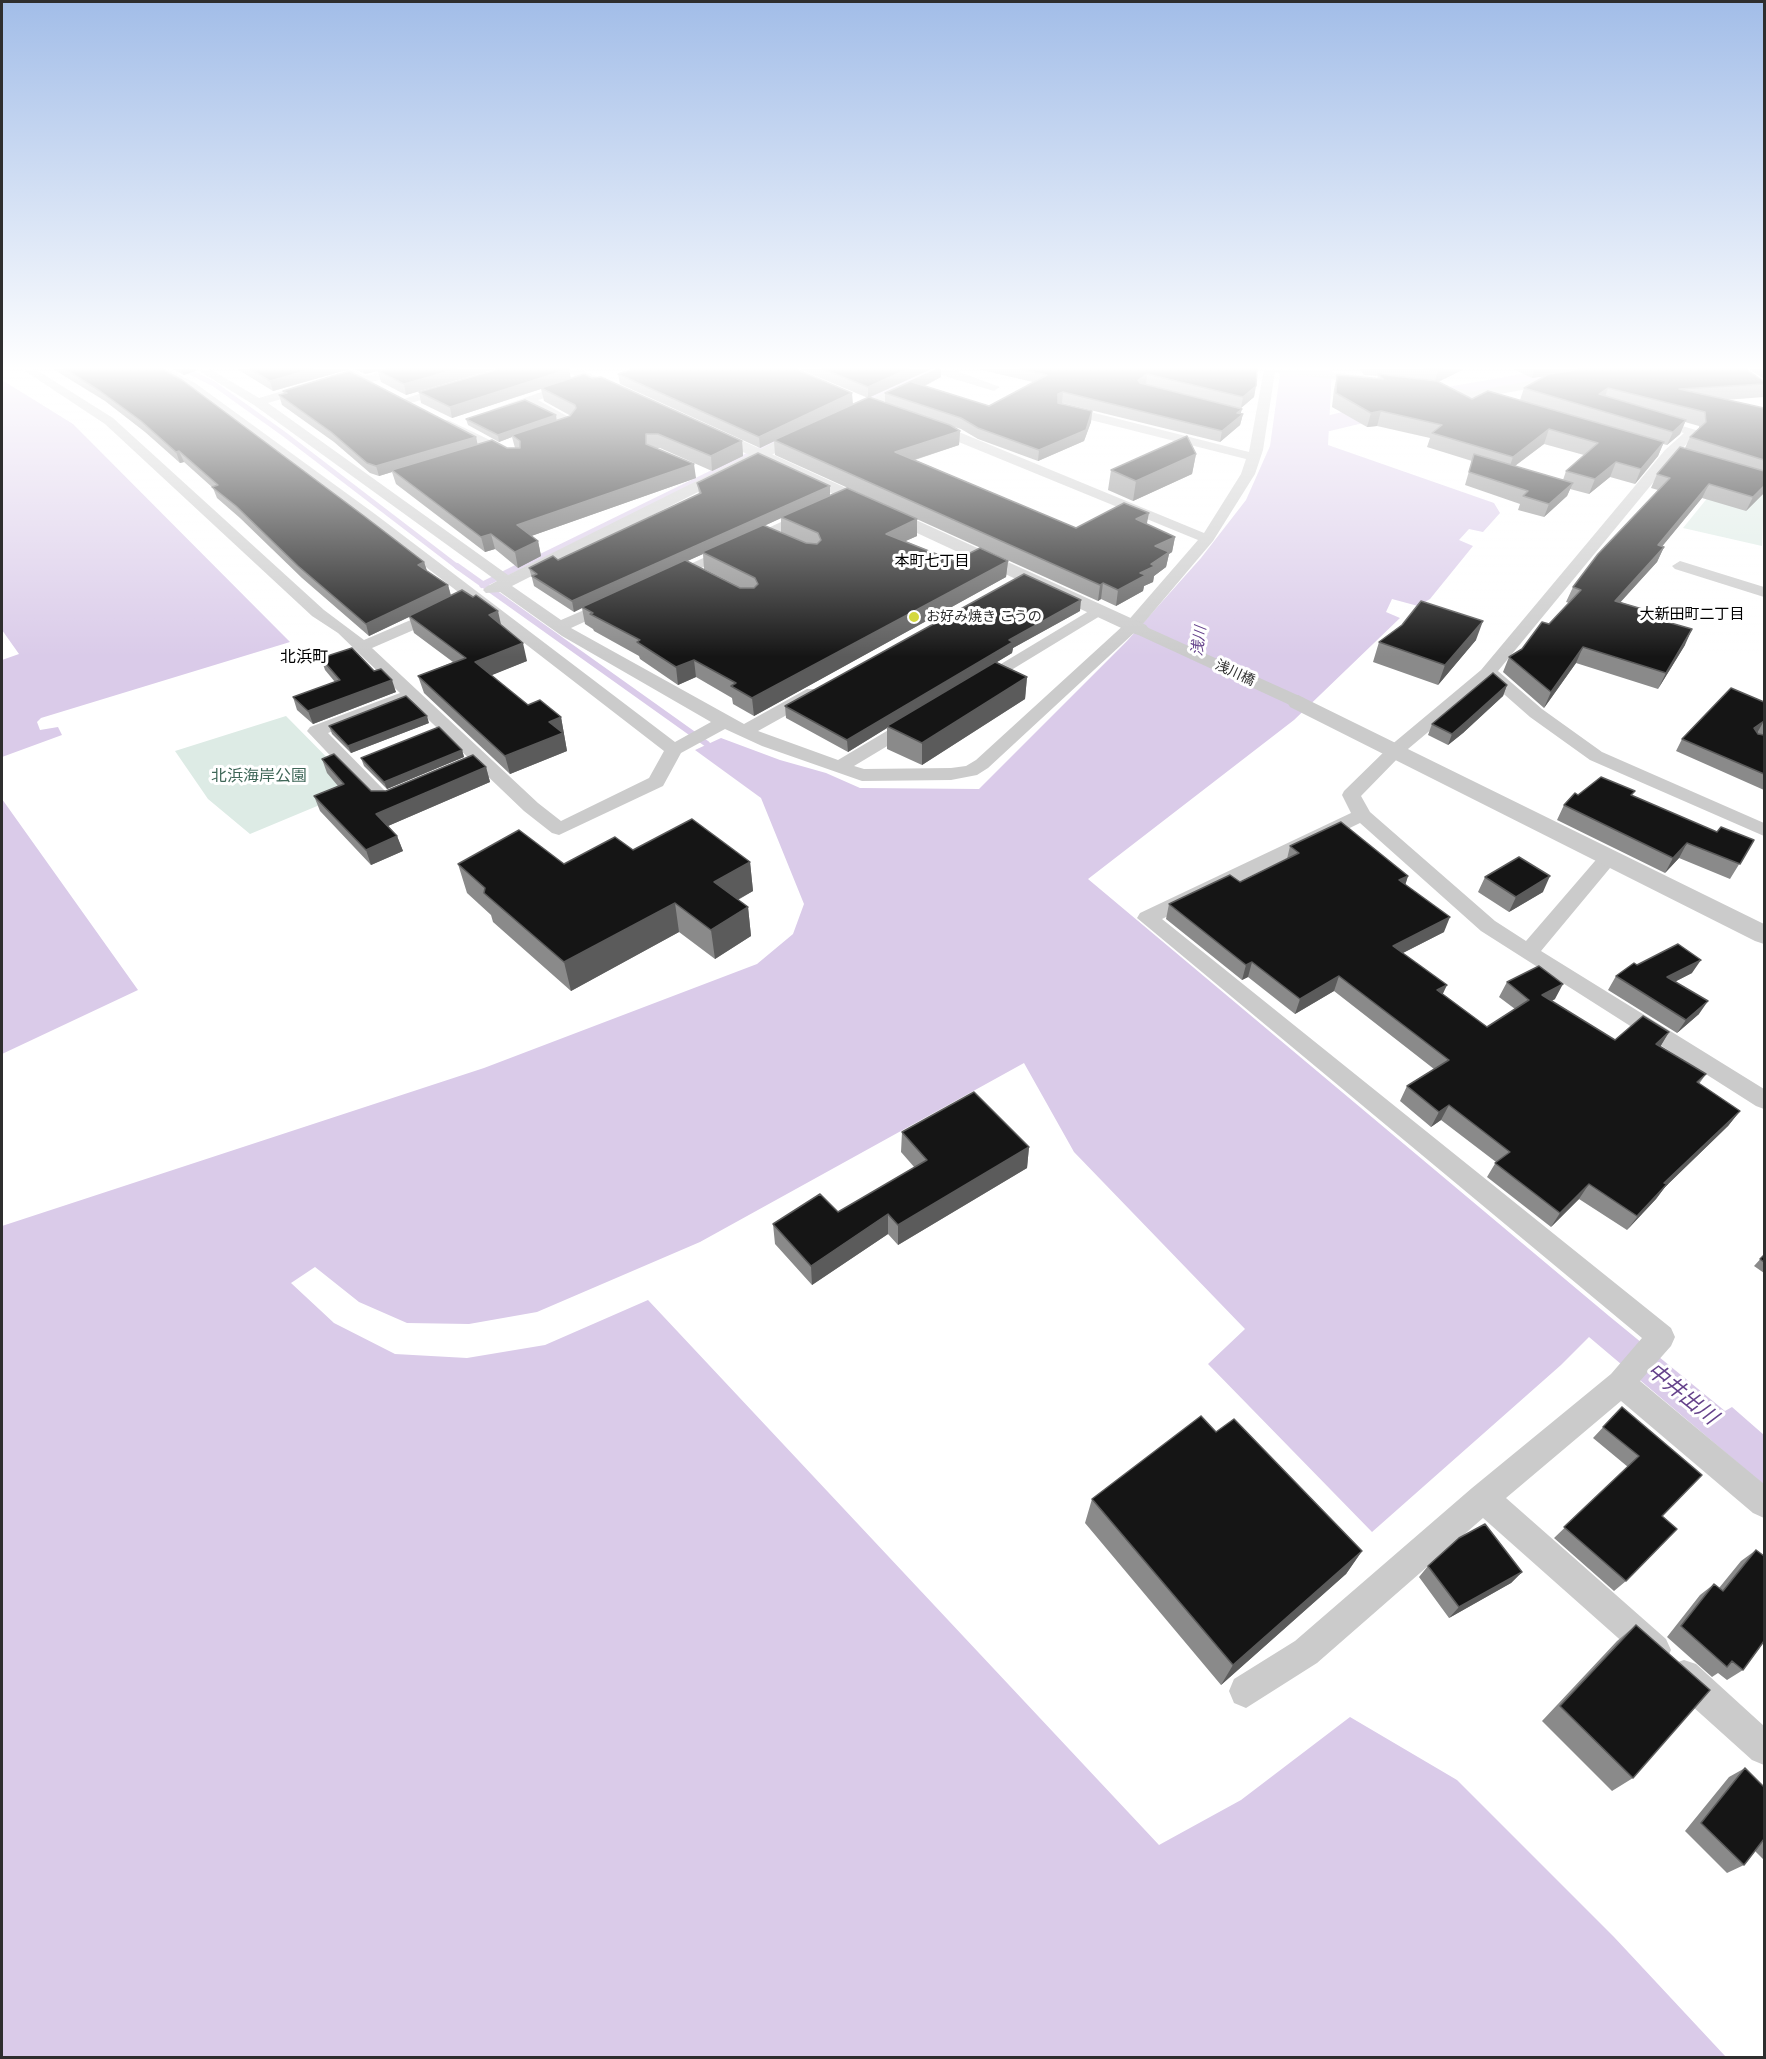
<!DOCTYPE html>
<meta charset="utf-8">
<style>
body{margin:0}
#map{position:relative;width:1766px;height:2059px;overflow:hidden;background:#fff;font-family:Mulish,sans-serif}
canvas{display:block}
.frame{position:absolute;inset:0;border:3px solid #2e2e2e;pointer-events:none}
</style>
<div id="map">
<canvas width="1766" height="2059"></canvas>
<div class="frame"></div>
</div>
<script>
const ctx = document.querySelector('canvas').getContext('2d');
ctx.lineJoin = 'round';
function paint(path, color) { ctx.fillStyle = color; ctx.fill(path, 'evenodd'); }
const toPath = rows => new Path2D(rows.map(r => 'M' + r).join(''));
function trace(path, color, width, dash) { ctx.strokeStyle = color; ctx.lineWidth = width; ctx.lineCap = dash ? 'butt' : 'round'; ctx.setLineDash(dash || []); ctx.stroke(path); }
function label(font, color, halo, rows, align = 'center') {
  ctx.font = font + ' Mulish,"Noto Sans JP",sans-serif'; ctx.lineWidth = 6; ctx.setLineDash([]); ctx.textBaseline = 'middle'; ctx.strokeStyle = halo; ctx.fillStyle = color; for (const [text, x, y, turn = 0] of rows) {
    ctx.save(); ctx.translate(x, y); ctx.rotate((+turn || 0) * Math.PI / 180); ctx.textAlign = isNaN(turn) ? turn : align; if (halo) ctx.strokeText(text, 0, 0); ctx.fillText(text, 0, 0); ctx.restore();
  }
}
paint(toPath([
 [1722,480,1764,493,1762,546,1683,528],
 [286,716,358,789,250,834,208,799,175,751]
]), '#ddebe5');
paint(toPath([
 [1279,369,1332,369,1328,445,1494,503,1500,513,1483,532,1469,529,1459,540,1473,546,1430,599,1418,606,1392,599,1386,612,1400,618,1294,720,1088,879,1609,1316,1725,1411,1732,1407,1764,1435,1764,1485,1589,1337,1561,1365,1372,1532,1208,1364,1245,1329,1074,1152,1024,1063,700,1242,537,1312,469,1324,407,1323,359,1302,315,1267,291,1283,334,1323,395,1354,467,1358,545,1345,648,1300,1159,1845,1241,1800,1350,1717,1457,1780,1614,1937,1726,2057,2,2057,2,1226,484,1068,757,964,793,934,804,904,761,798,695,750,721,738,780,760,826,773,860,788,979,789,1127,641,1201,558,1246,500,1270,446,1280,374],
 [2,380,73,424,290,642,41,718,37,722,40,730,58,727,62,735,2,757,2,660,19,654,2,630],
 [2,799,138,990,2,1054]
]), '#dacbe9');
trace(toPath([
 [184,369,214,384,284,434,459,568],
 [862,402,935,369],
 [517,568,785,437]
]), '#dacbe9', 5);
trace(toPath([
 [457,566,707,744],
 [482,585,520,566]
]), '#dacbe9', 6);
paint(toPath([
 [1550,369,1602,369,1598,374,1589,377,1442,404,1330,431,1292,434,1282,432,1278,426,1282,420,1292,418,1330,415,1442,388,1550,369]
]), '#dacbe9');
paint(toPath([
 [22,369,35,369,113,418,324,610,364,640,434,610,446,610,448,613,446,616,372,648,538,803,561,821,649,778,664,751,365,520,187,389,154,369,168,369,195,383,375,514,675,742,711,722,562,636,500,592,486,593,483,590,486,587,497,581,254,405,196,369,210,369,259,398,353,370,365,376,394,369,412,369,410,372,364,384,352,378,268,403,508,575,797,431,807,431,807,437,512,586,561,620,605,601,617,601,619,604,617,607,571,628,744,724,807,689,819,689,822,693,819,697,758,731,838,760,907,719,919,719,922,723,919,727,854,766,864,769,951,768,966,766,976,760,1126,623,1198,540,927,429,927,423,937,423,1204,533,1241,474,1246,459,1059,412,1059,406,1063,405,1249,452,1264,369,1304,369,1367,376,1373,380,1367,384,1275,372,1263,450,1255,474,1213,541,1142,625,1304,698,1307,702,1304,706,1292,706,1134,633,988,768,977,775,951,780,862,781,762,746,725,729,681,753,663,786,559,835,552,833,524,811,409,701,328,733,386,792,400,787,409,793,407,797,390,804,376,804,307,731,310,727,400,693,338,633,312,616,105,424,22,369],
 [935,369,951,369,1000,387,994,391,941,375,852,416,848,417,842,413,935,369],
 [1597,369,1620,369,1614,373,1489,396,1509,402,1511,405,1505,409,1470,397,1432,393,1426,389,1432,385,1474,391,1597,369],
 [570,382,576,386,574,389,538,400,576,421,555,434,545,434,544,431,560,421,526,404,496,414,490,410,570,382],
 [448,384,454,388,452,391,404,405,398,401,448,384],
 [1652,417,1699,431,1675,456,1498,671,1542,709,1602,752,1764,823,1764,836,1590,760,1530,717,1489,681,1402,754,1361,796,1370,812,1495,921,1526,941,1601,854,1615,854,1618,858,1615,862,1541,951,1764,1089,1764,1109,1756,1106,1481,931,1360,823,1162,919,1671,1328,1675,1337,1671,1346,1640,1381,1764,1484,1764,1518,1753,1513,1621,1401,1506,1498,1666,1639,1671,1650,1666,1661,1655,1666,1644,1661,1483,1518,1317,1663,1246,1708,1234,1703,1229,1691,1234,1679,1295,1641,1472,1488,1611,1374,1642,1338,1137,918,1140,913,1351,813,1342,795,1344,791,1390,746,1481,670,1665,450,1684,433,1648,424,1648,418,1652,417],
 [448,420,517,453,519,456,517,459,507,459,443,427,443,421,448,420],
 [807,510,814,514,812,517,673,581,668,583,660,578,807,510],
 [1680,561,1764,587,1764,597,1675,569,1672,566,1680,561],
 [1099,605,1107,610,1105,613,985,686,979,687,971,682,1099,605],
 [1684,1660,1696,1664,1764,1726,1764,1765,1752,1760,1672,1688,1668,1676,1672,1664,1684,1660]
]), '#cbcbcb');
paint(toPath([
 [561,369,581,369,624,390,621,393,611,393,561,369],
 [708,425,1146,625,1149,629,1146,633,1139,635,1132,633,702,433,700,430,702,427,708,425],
 [1298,695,1764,924,1764,944,1755,941,1290,707,1287,702,1290,697,1298,695]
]), '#cbcbcb');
paint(toPath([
 [53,369,162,369,424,562,427,571,448,585,451,595,501,625,527,661,491,675,528,705,561,717,567,751,510,774,424,693,418,676,453,662,414,633,409,617,369,636,302,578,240,518,217,498,213,488,184,462,180,463,145,432,105,401],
 [172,369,196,369,195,371,184,375],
 [237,369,350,369,273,391],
 [354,369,386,369,365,374],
 [389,369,495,369,406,395,381,382,378,371],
 [799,369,931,369,868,398],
 [938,369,941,369,941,377,925,386,989,406,1033,382,977,369,1257,369,1254,397,1241,408,1241,414,1243,414,1240,425,1220,442,1062,403,1061,403,1092,411,1091,422,1084,441,1038,461,978,439,961,429,951,426,960,431,959,445,915,460,1076,528,1147,524,1175,537,1172,552,1169,554,1166,567,1154,576,1153,582,1144,586,1143,591,1116,606,1101,599,1098,601,775,455,774,441,760,448,620,384,618,374,853,404,818,421,885,403,885,393],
 [1360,369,1464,369,1438,382,1472,399,1520,400,1524,388,1546,376,1532,378,1513,369,1746,369,1763,381,1764,382,1764,397,1725,400,1764,408,1764,493,1746,511,1702,498,1662,546,1664,547,1657,562,1620,602,1649,611,1647,616,1685,645,1658,689,1576,663,1544,708,1503,672,1509,657,1522,649,1549,624,1569,603,1566,602,1573,587,1658,490,1651,488,1657,474,1685,448,1690,437,1699,428,1699,426,1685,422,1680,434,1667,445,1663,444,1658,456,1635,484,1610,477,1589,494,1570,489,1567,496,1544,517,1518,510,1520,504,1465,485,1472,461,1427,447,1430,438,1377,426,1367,427,1332,407,1334,389,1337,375,1377,378,1378,376,1364,375],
 [1544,444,1584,455,1566,471,1563,480,1515,466],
 [1749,369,1764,369,1764,379],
 [571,378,592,378,742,441,743,456,712,471,660,448,657,448,696,478,531,536,538,541,541,556,518,568,495,549,485,552,396,484,392,472,379,476,370,473,334,442,282,405,279,395,284,394,283,391,476,437,477,444,507,448,515,448,512,437,499,442,468,425,466,419,557,420,571,416,544,401,541,389,452,418,421,403,419,392],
 [1196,454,1192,474,1133,501,1108,490,1111,470],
 [697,483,830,495,917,536,905,541,954,561,1008,561,1006,577,754,716,733,704,732,698,696,677,678,685,640,659,639,656,594,631,593,629,585,624,582,608,574,612,534,586,532,578,529,568,558,560,699,494],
 [781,518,781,533,764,526],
 [703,554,704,569,742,588,687,561],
 [1080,611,1013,648,1012,653,997,662,1027,677,1025,699,922,765,887,749,887,728,848,752,786,718,785,706],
 [1402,625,1476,640,1438,685,1373,662,1379,642],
 [321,658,374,671,396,692,313,724,297,710,293,697,335,682,325,670],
 [1507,685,1503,696,1463,733,1448,745,1428,735,1432,724],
 [1764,702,1764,790,1676,751,1682,739],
 [429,723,351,753,332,734,329,726],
 [462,750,464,757,387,789,364,766,361,758],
 [322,759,371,791,386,791,486,767,490,782,388,826,397,836,403,851,371,865,320,811,314,796,338,786,327,773],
 [1578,795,1633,796,1717,832,1754,840,1730,879,1679,858,1665,873,1557,820,1564,805],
 [1290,846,1408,876,1405,885,1444,932,1403,953,1443,994,1487,1027,1515,1009,1499,997,1507,982,1555,999,1552,1001,1615,1040,1669,1032,1660,1047,1706,1074,1699,1084,1740,1111,1728,1126,1665,1187,1656,1199,1627,1230,1579,1199,1551,1227,1487,1177,1496,1162,1441,1120,1431,1127,1400,1101,1407,1086,1434,1069,1334,991,1295,1014,1248,977,1242,980,1166,919,1169,904,1240,882,1287,859],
 [633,850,750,862,753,891,738,900,748,907,751,936,715,959,679,932,571,991,493,922,491,915,467,893,458,864,564,864],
 [1485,877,1543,892,1509,912,1478,892],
 [1637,965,1692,973,1676,981,1699,1014,1677,1033,1608,990,1616,976],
 [902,1132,1029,1147,1027,1168,898,1245,888,1234,812,1285,775,1244,773,1224,838,1212,915,1168,901,1152],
 [1764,1255,1764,1273,1754,1266],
 [1622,1407,1662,1516,1626,1581,1614,1591,1554,1538,1628,1467,1593,1438],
 [1216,1432,1362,1551,1346,1574,1221,1685,1085,1523,1092,1499],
 [1756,1550,1764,1556,1764,1643,1764,1642,1743,1670,1727,1680,1718,1673,1712,1677,1667,1637,1700,1595,1714,1584,1719,1588,1741,1561],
 [1428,1566,1522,1572,1511,1583,1449,1618,1419,1577],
 [1636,1625,1633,1778,1612,1791,1542,1721,1617,1641],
 [1745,1768,1764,1787,1764,1860,1755,1851,1744,1865,1727,1873,1685,1831,1729,1777]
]), '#8a8a8a');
paint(toPath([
 [181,369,196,369,195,371,184,375],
 [312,369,350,369,273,391,270,381],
 [364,369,386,369,365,374],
 [457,369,495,369,406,395,404,384],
 [569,369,571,379,452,418,450,407],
 [908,369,931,369,868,398,868,387],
 [938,369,941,369,941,377,912,392,912,382],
 [1442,369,1464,369,1434,384,1438,370],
 [1535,369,1587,369,1532,378],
 [1147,374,1146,385,1137,391,1138,380],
 [1256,386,1254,397,1241,408,1243,397],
 [1608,388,1603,402,1599,394],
 [1063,392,1062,403,1057,405,1058,394],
 [852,393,853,404,760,448,759,437],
 [1242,409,1240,416,1243,414,1240,425,1220,442,1222,431,1237,413],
 [1092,411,1091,422,1084,441,1038,461,1039,450],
 [1381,411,1377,426,1367,427,1371,413],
 [556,415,557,422,512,435,512,437,499,442,498,435],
 [1686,420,1680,434,1667,445,1673,432],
 [1549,429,1544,444,1508,471,1513,457],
 [960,431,959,445,895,466,895,452],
 [476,437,478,446,392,470,392,472,379,476,376,466],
 [742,441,743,456,712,471,711,456],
 [1664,442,1658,456,1635,484,1641,469],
 [179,451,184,462,180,463,176,452],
 [1196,454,1192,474,1133,501,1136,481],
 [1616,462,1610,477,1589,494,1595,479],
 [694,464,696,478,520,540,517,525],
 [1573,483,1567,496,1544,517,1549,504],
 [1709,484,1702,498,1651,560,1658,545],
 [830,486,830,496,704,553,702,552,703,554,583,608,582,607,582,608,574,612,572,601],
 [1764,486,1764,493,1746,511,1753,497],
 [1149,513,1146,528,1136,519],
 [917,519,917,536,886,550,886,534],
 [491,534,495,549,485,552,481,537],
 [1175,537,1172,552,1169,554,1166,567,1154,576,1153,582,1144,586,1143,591,1116,606,1118,590,1140,573,1155,546],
 [538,541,541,556,518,568,515,552],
 [1664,547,1657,562,1608,616,1615,601],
 [1008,561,1006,577,754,716,752,698],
 [424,562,428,574,418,565],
 [1103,583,1101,599,1098,601,1100,585],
 [448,585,451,597,369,636,366,624],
 [1081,600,1080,611,1013,648,1012,653,889,727,887,726,887,728,848,752,847,740,1009,640],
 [498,611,502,629,489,615],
 [1483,621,1476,640,1438,685,1445,665],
 [1692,629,1685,645,1658,689,1666,673],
 [523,643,527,661,480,680,475,662],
 [1583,647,1576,663,1544,708,1551,692],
 [694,660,696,677,678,685,676,667],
 [1027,677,1025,699,922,765,922,743],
 [392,680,396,692,313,724,308,711],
 [1507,685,1503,696,1463,733,1448,745,1452,734],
 [427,716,429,723,351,753,348,746],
 [561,717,567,751,510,774,505,756,549,722],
 [1764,721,1757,733,1754,728],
 [462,750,464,757,387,789,384,782],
 [486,767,490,782,381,829,376,814],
 [397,836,403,851,371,865,366,850],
 [1687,843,1679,858,1665,873,1673,858],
 [750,862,753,891,717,911,714,882],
 [1408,876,1403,892,1399,880],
 [1550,876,1543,892,1509,912,1516,897],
 [675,903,679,932,571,991,564,962],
 [748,907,751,936,715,959,711,930],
 [1450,917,1444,932,1387,961,1393,946],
 [1701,960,1692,973,1659,990,1667,977],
 [1252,962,1248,977,1242,980,1246,965],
 [1339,976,1334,991,1295,1014,1300,999],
 [1563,984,1555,999,1534,1010,1542,995],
 [1447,985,1440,1000,1437,990],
 [1708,1001,1699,1014,1677,1033,1686,1020],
 [1669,1032,1660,1047,1656,1044],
 [1449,1105,1441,1120,1431,1127,1439,1112],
 [1740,1111,1728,1126,1665,1187,1656,1199,1627,1230,1664,1183],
 [1029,1147,1027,1168,898,1245,898,1225],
 [1589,1184,1579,1199,1551,1227,1560,1213],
 [888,1214,888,1234,812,1285,811,1266],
 [1362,1551,1346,1574,1221,1685,1233,1665],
 [1522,1572,1511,1583,1449,1618,1459,1607]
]), '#5b5b5b');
const building = toPath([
 [65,369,162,369,182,380,364,516,424,562,418,565,448,585,366,624,298,566,236,506,212,487,218,485,179,451,176,452,141,421,100,391,65,369],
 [250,369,312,369,270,381,250,369],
 [389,369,457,369,404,384,378,371,389,369],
 [499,369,569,369,450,407,419,392,499,369],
 [633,369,796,369,852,393,759,437,618,374,633,369],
 [823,369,908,369,868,387,823,369],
 [938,369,912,382,989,406,1047,375,1020,369,1257,369,1256,386,1243,397,1147,374,1138,380,1140,383,1242,409,1237,413,1243,414,1222,431,1063,392,1058,394,1058,403,1092,411,1086,430,1039,450,978,428,961,418,885,393,938,369],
 [1424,369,1442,369,1438,370,1424,369],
 [1582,369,1746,369,1763,381,1764,382,1764,384,1679,389,1764,408,1764,460,1690,437,1706,422,1705,412,1608,388,1599,394,1686,420,1673,432,1524,388,1549,374,1582,369],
 [349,371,476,437,376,466,367,463,331,432,279,395,287,393,283,391,349,371],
 [584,374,592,378,601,377,742,441,711,456,658,434,646,434,646,444,694,464,517,525,538,541,515,552,491,534,481,537,392,470,492,440,507,448,520,448,520,441,512,435,570,416,576,408,575,405,541,388,584,374],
 [1378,374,1437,381,1472,399,1488,391,1664,442,1641,469,1616,462,1595,479,1566,471,1598,443,1549,429,1513,457,1432,433,1442,425,1381,411,1371,413,1336,393,1337,375,1383,379,1378,374],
 [869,397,950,425,960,431,895,452,1076,528,1124,503,1149,513,1136,519,1175,537,1155,546,1169,552,1151,564,1155,566,1140,573,1146,575,1118,590,1103,583,1100,585,774,440,869,397],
 [525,400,556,415,498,435,466,419,525,400],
 [1187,436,1196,454,1136,481,1111,470,1187,436],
 [1680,447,1764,471,1764,486,1753,497,1709,484,1658,545,1664,547,1615,601,1649,611,1646,616,1692,629,1666,673,1583,647,1551,692,1509,657,1522,649,1542,622,1549,624,1581,590,1573,587,1598,554,1670,478,1657,474,1680,447],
 [758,453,830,486,572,601,532,576,537,574,529,568,553,556,558,560,701,493,697,483,758,453],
 [1474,454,1573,483,1549,504,1523,496,1528,491,1469,472,1474,454],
 [847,488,917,519,886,534,954,561,980,548,1008,561,752,698,731,686,736,683,694,660,676,667,637,642,640,640,590,614,593,613,582,607,685,560,740,588,754,588,758,584,755,578,702,552,763,525,806,543,817,544,821,540,818,533,781,517,847,488],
 [1024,574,1081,600,1009,640,1013,642,847,740,785,706,1024,574],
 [462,590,473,597,476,595,498,611,489,615,523,643,475,662,528,705,540,700,561,717,549,722,563,733,505,756,418,676,466,658,409,616,462,590],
 [1421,601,1483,621,1445,665,1379,642,1402,625,1421,601],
 [352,648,374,671,381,669,392,680,308,711,293,697,340,680,321,658,352,648],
 [995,662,1027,677,922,743,887,726,995,662],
 [1493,673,1507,685,1467,721,1452,734,1432,724,1493,673],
 [1731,688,1764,702,1764,721,1754,728,1758,734,1764,735,1764,774,1682,739,1731,688],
 [406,696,427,716,348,746,329,726,406,696],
 [439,727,462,750,384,782,361,758,439,727],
 [334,754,371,791,386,791,473,755,486,767,376,814,397,836,366,850,314,796,344,784,322,759,334,754],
 [1601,777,1635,791,1631,795,1717,832,1721,827,1754,840,1740,864,1687,843,1673,858,1564,805,1575,793,1578,795,1601,777],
 [692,819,750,862,714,882,748,907,711,930,675,903,564,962,484,893,485,888,458,864,519,830,564,864,615,837,633,850,692,819],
 [1341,822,1408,876,1399,880,1450,917,1393,946,1447,985,1437,990,1487,1027,1529,1000,1507,982,1539,966,1563,984,1542,995,1615,1040,1643,1016,1669,1032,1656,1044,1706,1074,1697,1082,1740,1111,1664,1183,1667,1184,1637,1216,1589,1184,1560,1213,1495,1163,1510,1152,1449,1105,1439,1112,1407,1086,1449,1060,1339,976,1300,999,1252,962,1246,965,1169,904,1230,875,1240,882,1299,853,1290,846,1341,822],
 [1519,857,1550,876,1516,897,1485,877,1519,857],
 [1678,944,1701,960,1667,977,1708,1001,1686,1020,1616,976,1634,963,1637,965,1678,944],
 [974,1092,1029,1147,898,1225,888,1214,811,1266,773,1224,820,1194,838,1212,927,1160,902,1132,974,1092],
 [1764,1255,1764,1262,1760,1259,1764,1255],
 [1622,1407,1702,1475,1662,1516,1677,1529,1626,1581,1564,1527,1639,1456,1603,1427,1622,1407],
 [1201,1416,1216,1432,1234,1419,1362,1551,1233,1665,1092,1499,1201,1416],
 [1485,1524,1522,1572,1459,1607,1428,1566,1459,1538,1485,1524],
 [1756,1550,1764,1556,1764,1641,1743,1670,1732,1661,1727,1667,1681,1626,1714,1584,1723,1591,1756,1550],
 [1636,1625,1710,1690,1633,1778,1560,1706,1636,1625],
 [1745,1768,1764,1787,1764,1839,1744,1865,1701,1823,1745,1768]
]);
paint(building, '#151515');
trace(building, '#5b5b5b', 1.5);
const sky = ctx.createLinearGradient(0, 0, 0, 657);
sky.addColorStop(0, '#a2bde8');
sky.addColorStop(0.56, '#fff');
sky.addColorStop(1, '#ffffff00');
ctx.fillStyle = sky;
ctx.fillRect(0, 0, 1766, 657);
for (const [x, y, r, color] of [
 [914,617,6,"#d4d83e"]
]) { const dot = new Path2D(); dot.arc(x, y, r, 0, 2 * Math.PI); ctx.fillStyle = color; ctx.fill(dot); trace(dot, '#fff', 2); }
label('14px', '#2e2e2e', '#fff', [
 ["お好み焼き こうの",926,617]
], 'left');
label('14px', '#2e2e2e', '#fff', [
 ["浅川橋",1235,673,25]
]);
label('15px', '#000', '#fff', [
 ["本町七丁目",932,561],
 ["大新田町二丁目",1692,614]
]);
label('italic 15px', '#65428b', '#fff', [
 ["浅川",1199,641,-82]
]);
label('16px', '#000', '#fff', [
 ["北浜町",304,657]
]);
label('16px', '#3f6758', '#fff', [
 ["北浜海岸公園",259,776]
]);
label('italic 21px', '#65428b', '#fff', [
 ["中井出川",1682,1394,39]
]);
</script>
